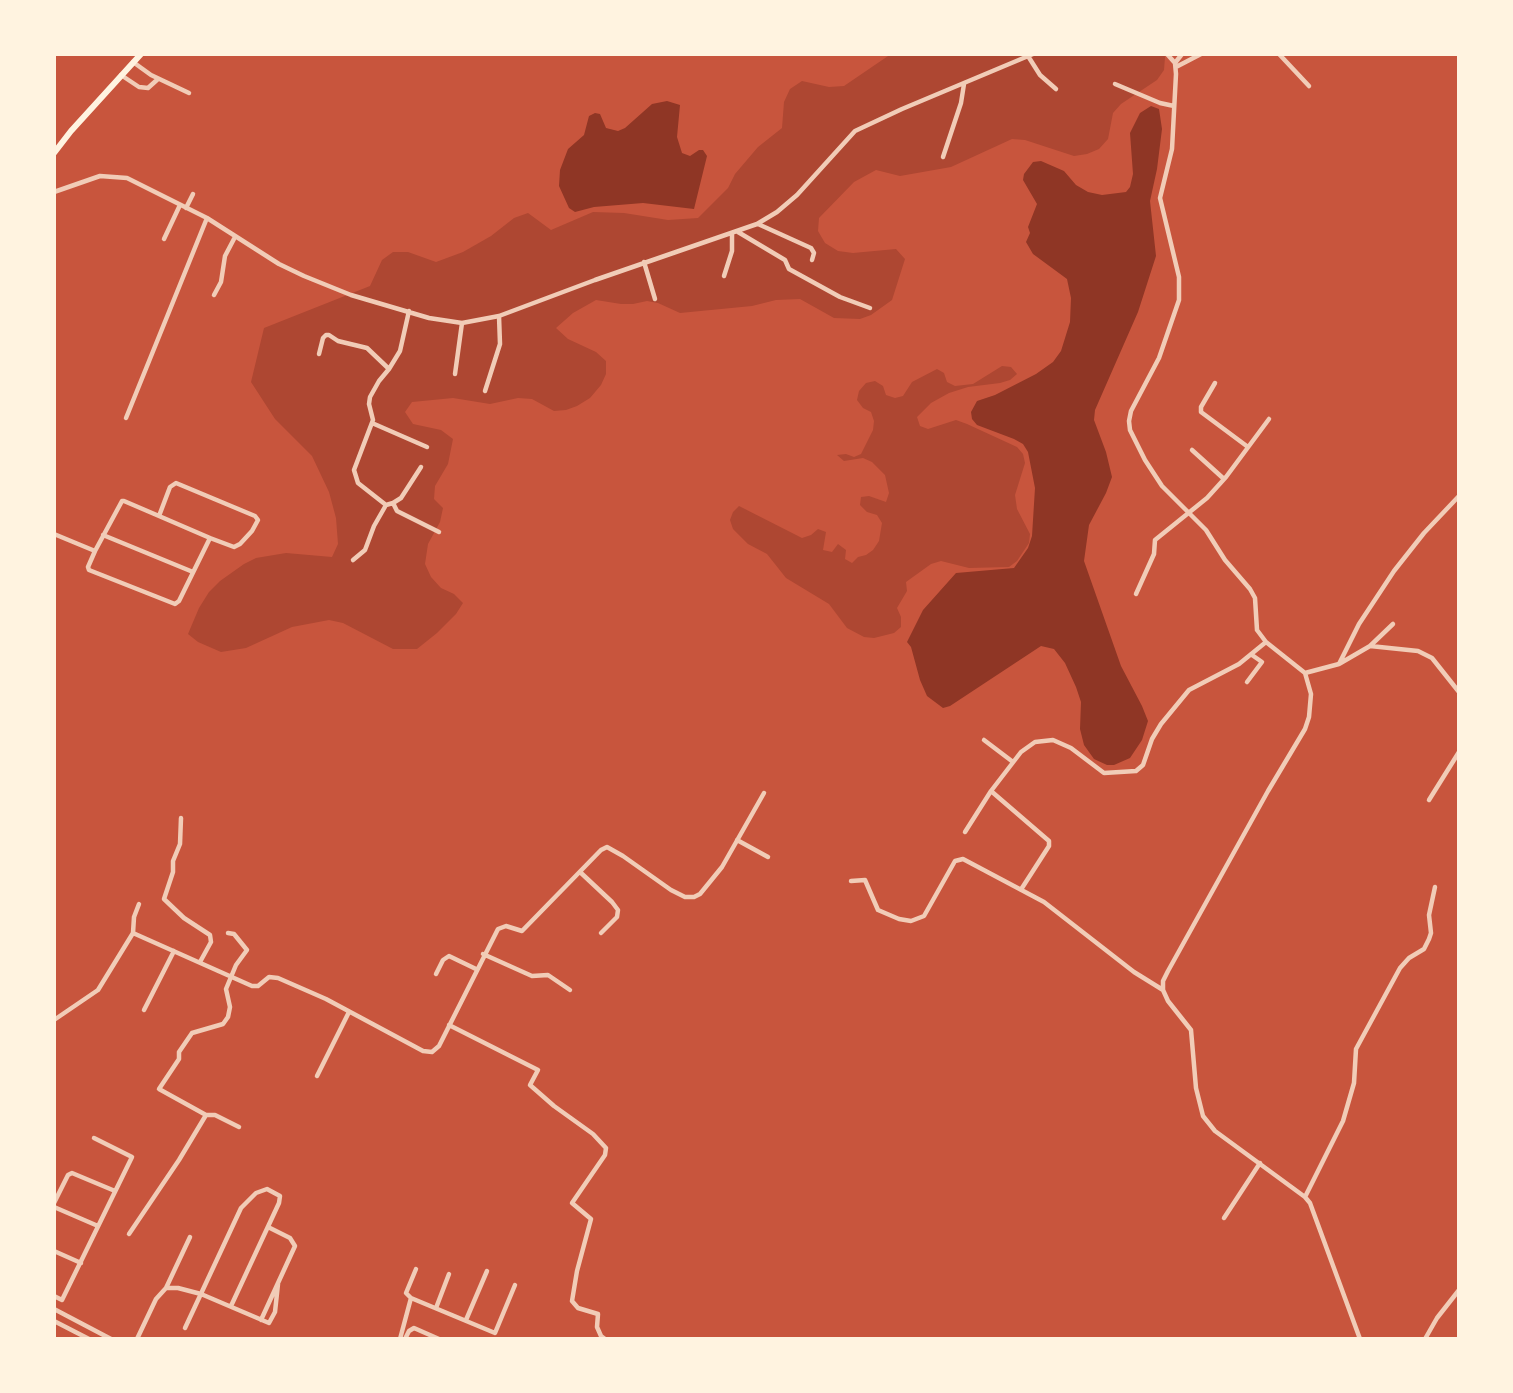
<!DOCTYPE html>
<style>
body{margin:0}
#map{position:relative;width:1513px;height:1393px;overflow:hidden;background:#c8553d;font-family:"Fira Sans Condensed",sans-serif}
canvas{display:block}
.frame{position:absolute;inset:0;border:56px solid #fff3e0;pointer-events:none}
</style>
<div id="map">
<canvas width="1513" height="1393"></canvas>
<div class="frame"></div>
</div>
<script>
const ctx = document.querySelector('canvas').getContext('2d');
ctx.lineJoin = 'round';
function paint(path, color) { ctx.fillStyle = color; ctx.fill(path, 'evenodd'); }
const toPath = rows => new Path2D(rows.map(r => 'M' + r).join(''));
function trace(path, color, width, dash) { ctx.strokeStyle = color; ctx.lineWidth = width; ctx.lineCap = dash ? 'butt' : 'round'; ctx.setLineDash(dash || []); ctx.stroke(path); }
paint(toPath([
 [891,54,1164,54,1165,57,1164,70,1157,80,1121,104,1113,113,1108,139,1099,149,1087,154,1074,156,1025,140,1012,139,951,167,900,176,876,170,854,182,819,218,818,231,825,243,838,251,853,253,896,249,905,259,892,300,871,315,860,319,834,318,800,299,776,300,752,306,680,313,658,303,647,301,633,304,621,304,596,300,573,313,556,328,568,339,596,352,606,361,606,374,601,385,590,398,577,406,566,410,554,411,532,399,518,398,490,404,453,398,412,402,405,412,413,424,441,430,453,439,448,464,435,486,434,499,443,508,440,522,428,544,425,564,431,577,441,588,454,594,463,603,456,614,437,633,417,649,393,649,343,623,329,620,292,627,246,648,221,652,198,642,188,634,199,608,209,592,220,581,244,564,256,558,286,553,332,557,338,544,336,518,329,492,312,456,275,419,251,382,264,328,370,286,382,260,393,252,408,252,436,262,463,252,491,236,514,218,528,213,551,230,593,212,624,213,668,220,698,218,728,188,735,174,758,147,782,128,784,102,790,89,802,81,829,87,844,86],
 [1002,366,1011,367,1017,374,1010,380,1000,383,968,387,949,393,931,403,917,417,920,426,928,429,956,420,967,424,1017,447,1023,454,1025,463,1015,495,1017,509,1030,534,1029,543,1017,561,1009,567,969,568,941,561,931,564,906,582,907,591,897,608,901,617,901,627,894,633,874,638,864,637,847,628,829,604,786,578,767,554,748,544,733,529,730,520,733,512,739,506,802,538,811,535,818,529,826,532,823,550,832,552,838,544,846,550,845,559,852,563,858,557,866,555,873,550,879,541,882,523,877,515,867,512,860,505,861,497,869,496,886,502,889,493,885,475,872,462,863,458,844,461,837,455,846,454,854,457,861,454,873,430,874,421,871,412,863,408,857,400,859,391,866,383,875,381,883,386,886,395,895,398,903,396,912,382,937,369,944,373,947,382,955,386,973,384]
]), '#ae4732');
paint(toPath([
 [667,101,680,105,677,137,682,153,690,156,699,150,703,150,707,156,694,209,643,203,594,207,575,212,569,208,559,186,560,170,568,149,584,135,589,116,595,113,600,114,606,128,618,131,625,128,652,104],
 [1151,106,1159,109,1162,129,1157,169,1150,201,1156,256,1138,312,1095,410,1094,420,1106,452,1112,477,1106,493,1089,525,1084,561,1121,666,1142,706,1148,721,1142,740,1130,758,1114,765,1107,765,1094,759,1084,745,1080,729,1081,702,1076,687,1065,663,1054,649,1041,646,950,706,943,708,927,696,920,680,911,647,907,642,923,610,956,573,1014,568,1028,548,1032,536,1035,488,1028,452,1023,444,1014,439,977,425,972,419,971,412,977,401,995,395,1036,374,1053,362,1061,351,1070,322,1071,298,1067,279,1033,254,1026,242,1030,233,1028,227,1037,204,1023,180,1024,174,1033,162,1041,161,1064,171,1076,185,1088,192,1102,195,1126,192,1130,187,1133,174,1130,133,1140,113]
]), '#8f3625');
trace(toPath([
 [1167,54,1175,63,1176,74,1172,149,1160,198,1179,277,1179,300,1159,358,1131,411,1129,421,1130,430,1145,460,1162,486,1206,530,1225,560,1250,589,1255,598,1257,630,1266,642,1305,673,1311,694,1309,717,1305,729,1268,791,1168,971,1163,981,1163,990,1168,1001,1191,1030,1196,1088,1203,1116,1215,1131,1305,1197,1310,1203,1360,1339],
 [1279,54,1309,86],
 [1028,56,1040,75,1056,89],
 [133,62,151,75,189,93],
 [1175,63,1182,54],
 [1176,67,1201,54],
 [121,75,139,87,148,88,158,79],
 [1115,84,1160,103,1174,106],
 [943,157,961,103,964,84],
 [54,192,100,176,127,178,207,218,279,264,304,276,351,295,429,318,462,323,499,316,595,280,757,224,777,212,797,195,855,131,902,109,1033,54],
 [186,208,193,194],
 [758,224,811,248,814,253,812,260],
 [738,232,785,260,789,269,840,297,870,308],
 [164,239,180,205],
 [644,262,655,299],
 [724,276,732,251,732,233],
 [214,295,221,282,225,256,235,237],
 [319,354,323,338,326,335,329,335,338,341,367,348,389,369],
 [455,374,462,323],
 [1215,383,1201,407,1201,412,1248,447],
 [485,391,500,344,499,316],
 [126,418,207,218],
 [372,423,427,447],
 [1192,450,1224,479],
 [393,503,397,511,439,532],
 [386,505,393,503,401,498,421,467],
 [159,516,170,487,176,483,255,516,258,520,252,531,240,544,234,547,210,538,159,516,124,501,122,501,95,551,88,567,89,570,175,604,179,601,210,538],
 [54,534,95,551],
 [103,535,193,572],
 [353,560,365,550,374,526,386,505,358,483,354,470,373,420,369,404,370,397,379,381,389,369,400,351,409,311],
 [1136,594,1154,554,1155,540,1207,498,1226,477,1269,419],
 [1370,646,1393,624],
 [1339,664,1359,624,1394,571,1424,533,1459,496],
 [1305,673,1339,664,1370,646,1418,651,1432,658,1459,692],
 [1247,682,1262,662,1252,655],
 [984,740,1013,762],
 [1429,800,1459,752],
 [181,818,180,844,173,861,173,872,164,899,184,918,210,935,211,942,200,962],
 [965,832,991,791],
 [737,840,768,857],
 [580,872,612,902,618,910,617,917,601,933],
 [851,881,865,880,878,910,899,919,911,921,924,916,955,861,963,859,1044,902,1134,972,1163,990],
 [1022,888,1049,846,1049,841,991,791,1021,752,1035,742,1053,740,1071,748,1104,773,1136,771,1143,765,1152,739,1161,724,1189,690,1239,664,1266,642],
 [133,933,134,917,139,904],
 [228,933,234,934,247,950,236,965,226,989,230,1007,228,1017,223,1024,192,1033,179,1052,179,1059,159,1089,206,1115,215,1115,239,1127],
 [483,954,532,976,548,975,570,990],
 [436,974,443,960,449,956,476,969],
 [144,1010,174,951],
 [54,1020,98,990,133,933,252,986,258,986,269,977,278,978,326,999,423,1051,432,1052,439,1046,498,929,506,926,522,931,601,850,607,847,623,856,671,890,685,897,694,897,700,894,722,867,764,793],
 [449,1025,538,1070,530,1085,554,1106,593,1134,606,1148,605,1155,572,1203,591,1219,577,1271,572,1301,578,1308,598,1314,597,1327,601,1336,605,1339],
 [317,1076,349,1012],
 [1305,1197,1343,1121,1354,1083,1356,1049,1400,968,1409,958,1424,949,1429,939,1431,933,1429,915,1435,887],
 [54,1203,68,1175,72,1173,115,1191],
 [54,1207,98,1226],
 [1224,1218,1260,1163],
 [129,1234,179,1160,206,1115],
 [54,1251,81,1263],
 [166,1288,190,1237],
 [54,1296,62,1300,132,1157,94,1138],
 [411,1298,495,1333,515,1285],
 [436,1308,449,1274],
 [54,1309,111,1339],
 [261,1320,295,1246,290,1238,268,1227],
 [466,1320,487,1271],
 [54,1321,89,1339],
 [185,1328,241,1208,256,1193,267,1189,280,1196,279,1203,231,1306],
 [137,1339,156,1299,166,1288,178,1288,201,1294,269,1323,275,1312,278,1284],
 [400,1339,411,1298,406,1293,416,1269],
 [405,1339,409,1331,414,1328,439,1339],
 [1425,1339,1437,1318,1459,1290]
]), '#f1ccb7', 4.5);
trace(toPath([
 [54,153,71,131,141,54]
]), '#fff3e0', 6);
</script>
